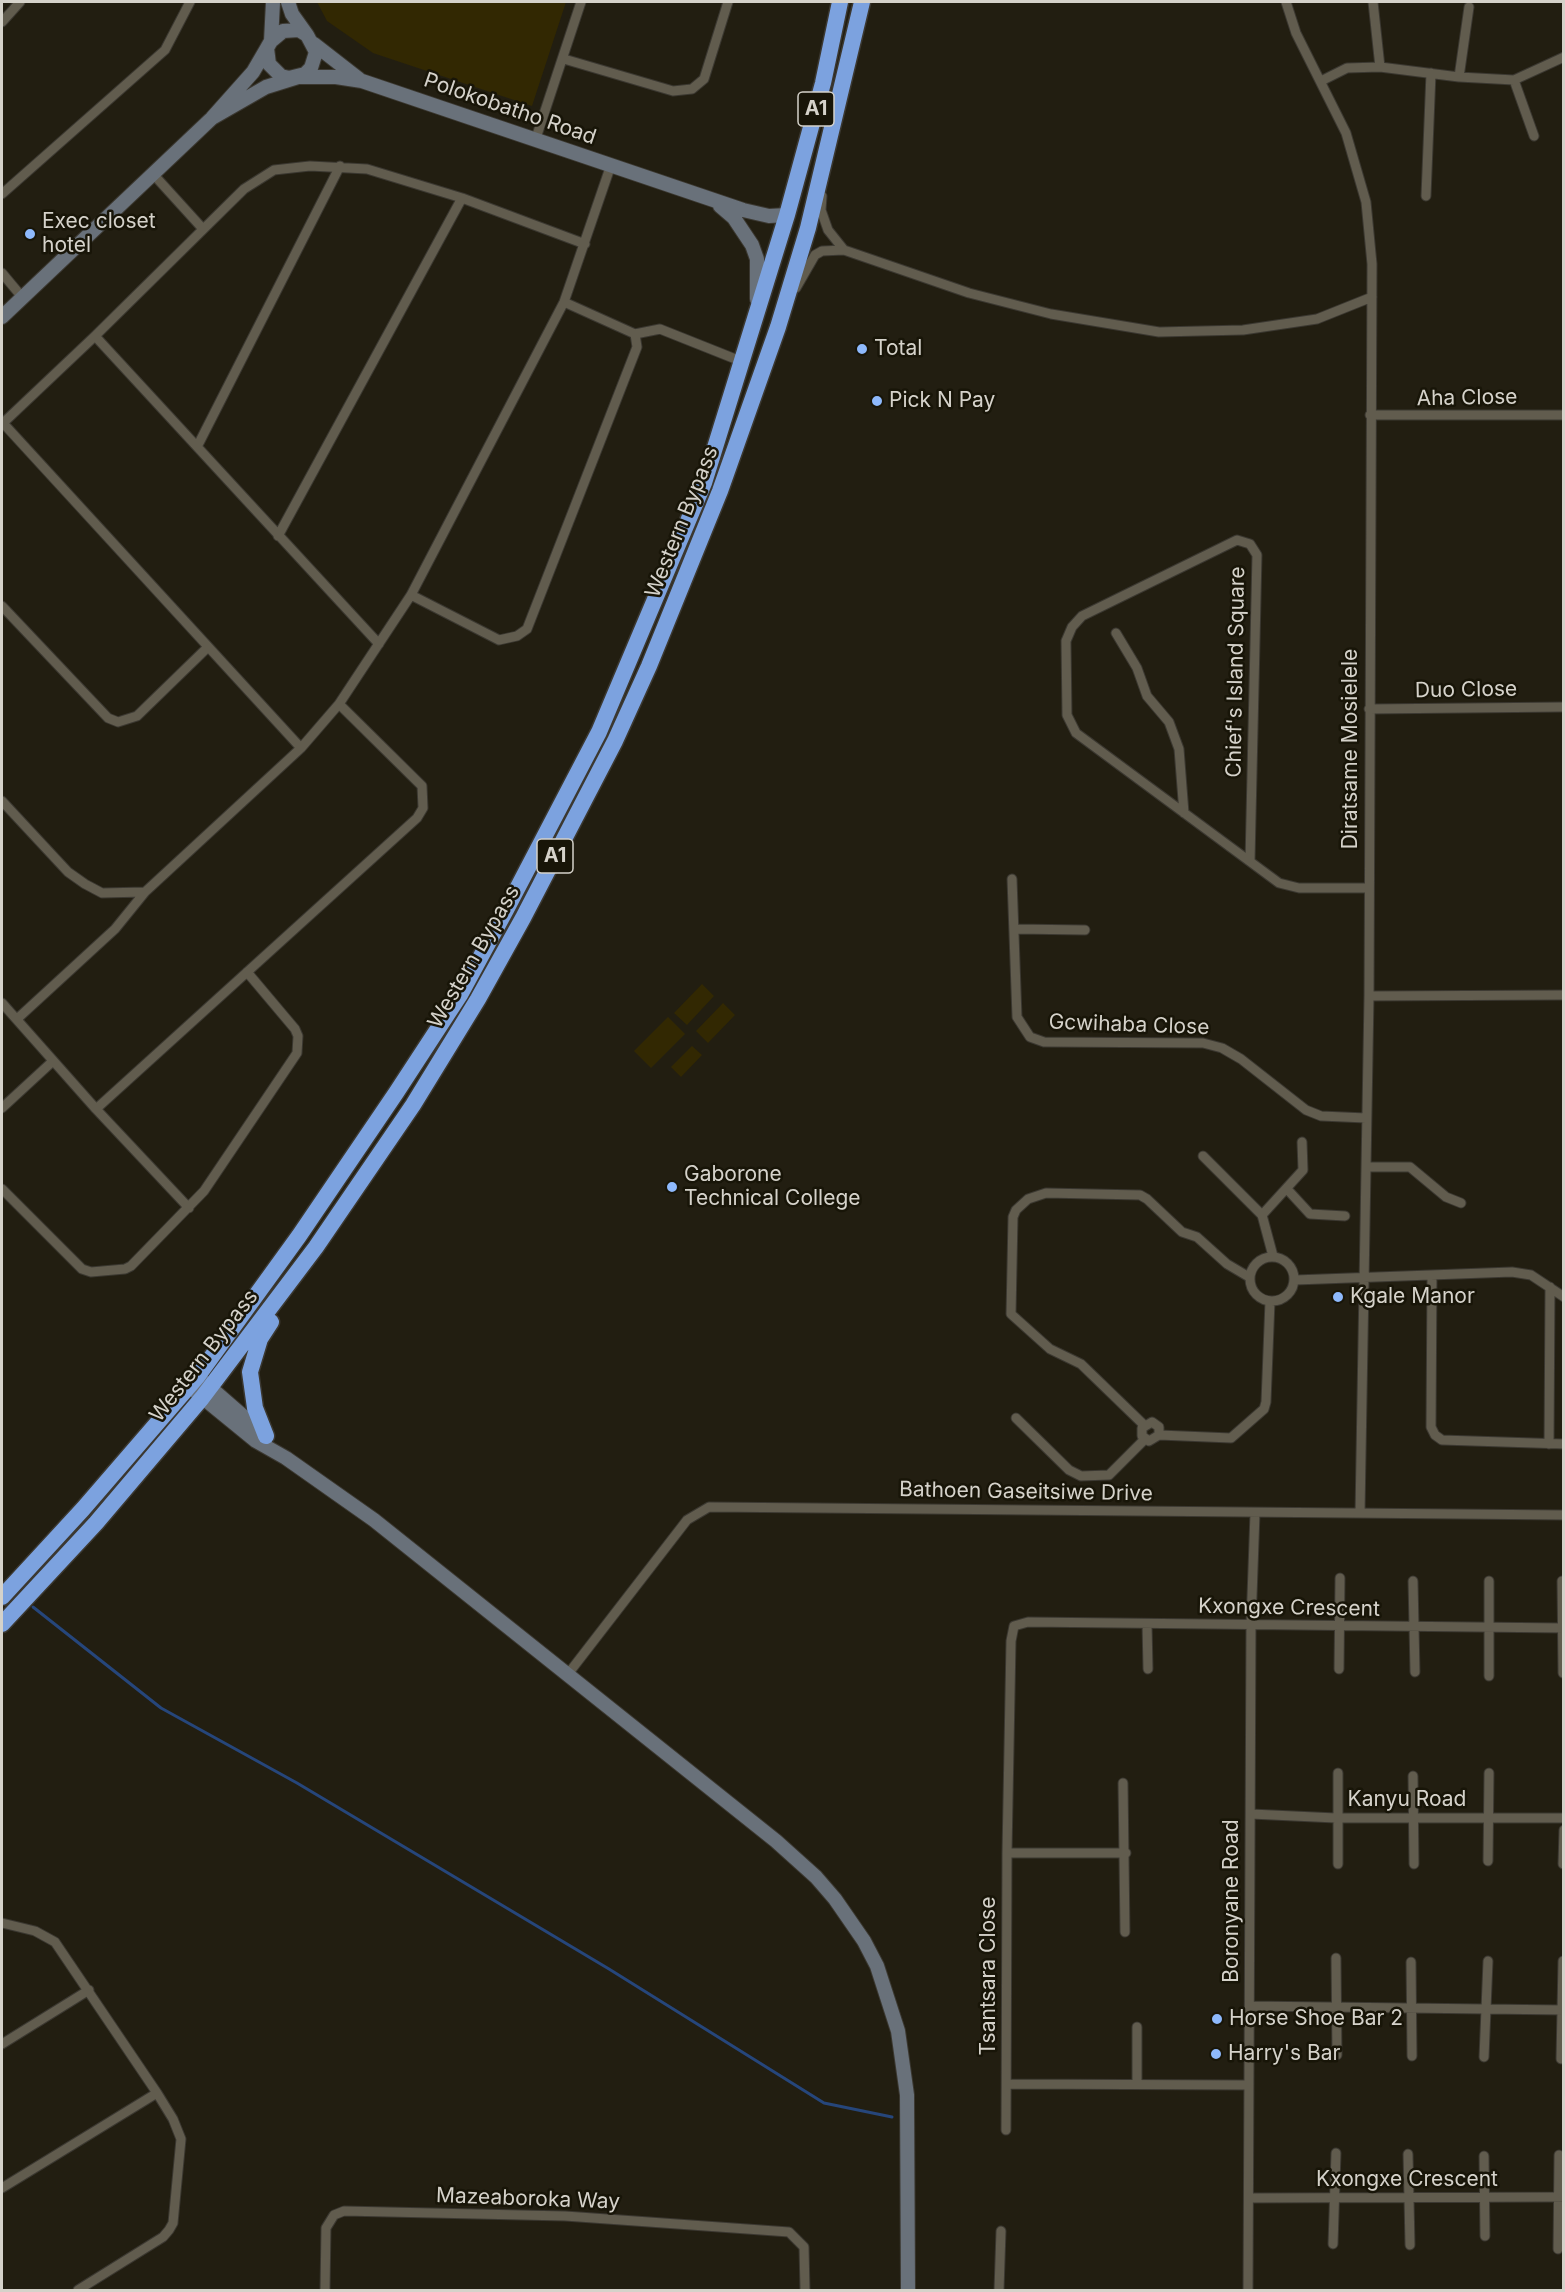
<!DOCTYPE html>
<style>
body{margin:0}
#map{position:relative;width:1565px;height:2292px;overflow:hidden;background:#221e11;font-family:Inter,sans-serif}
canvas{display:block}
.frame{position:absolute;inset:0;border:3px solid #d5d2ca;pointer-events:none}
</style>
<div id="map">
<canvas width="1565" height="2292"></canvas>
<div class="frame"></div>
</div>
<script>
const ctx = document.querySelector('canvas').getContext('2d');
ctx.lineJoin = 'round';
function paint(path, color) { ctx.fillStyle = color; ctx.fill(path, 'evenodd'); }
const toPath = rows => new Path2D(rows.map(r => 'M' + r).join(''));
function trace(path, color, width, dash) { ctx.strokeStyle = color; ctx.lineWidth = width; ctx.lineCap = dash ? 'butt' : 'round'; ctx.setLineDash(dash || []); ctx.stroke(path); }
function label(font, color, halo, rows, align = 'center') {
  ctx.font = font + ' Inter,sans-serif'; ctx.lineWidth = 5; ctx.setLineDash([]); ctx.textBaseline = 'middle'; ctx.strokeStyle = halo; ctx.fillStyle = color; for (const [text, x, y, turn = 0] of rows) {
    ctx.save(); ctx.translate(x, y); ctx.rotate((+turn || 0) * Math.PI / 180); ctx.textAlign = isNaN(turn) ? turn : align; if (halo) ctx.strokeText(text, 0, 0); ctx.fillText(text, 0, 0); ctx.restore();
  }
}
paint(toPath([
 [317,2,566,2,532,106,373,53,327,21],
 [702,984,714,996,687,1025,674,1013],
 [723,1003,735,1015,708,1043,696,1031],
 [668,1017,685,1034,651,1068,634,1051],
 [692,1046,702,1055,681,1077,671,1067]
]), '#322802');
trace(toPath([
 [33,1607,161,1708,297,1783,609,1969,824,2103,892,2117]
]), '#26467b', 3);
const street = toPath([
 [1286,2,1296,33,1346,133,1366,202,1372,264,1369,996,1360,1513],
 [1373,2,1380,67],
 [2,22,20,2],
 [564,59,673,91,692,89,704,79,728,2],
 [1459,77,1469,7],
 [1514,80,1534,136],
 [1321,81,1347,68,1380,67,1459,77,1514,80,1564,57],
 [535,141,581,2],
 [154,175,203,229],
 [2,194,165,50,190,2],
 [822,196,821,210,828,230,844,250],
 [1426,196,1431,73],
 [2,273,22,297],
 [796,288,815,255,822,251,844,250,969,293,1051,314,1159,332,1243,330,1317,319,1372,297],
 [635,334,660,329,743,362],
 [95,336,379,644],
 [1370,415,1564,415],
 [3,423,301,748],
 [2,424,95,336,244,189,274,170,310,166,367,169,462,198,585,244],
 [198,445,340,166],
 [278,536,462,198],
 [411,595,499,640,517,636,527,629,637,347,635,334,564,302],
 [2,606,108,718,118,722,137,716,208,647],
 [1116,633,1137,668,1147,696,1169,722,1179,749,1184,813],
 [1369,709,1564,707],
 [2,801,68,872,85,884,102,893,145,892],
 [1250,861,1257,555,1250,544,1237,540,1082,616,1072,627,1066,641,1067,715,1076,733,1279,883,1299,888,1368,888],
 [1012,879,1017,1017,1030,1037,1044,1042,1203,1043,1222,1048,1241,1059,1306,1110,1321,1116,1366,1118],
 [1016,929,1085,930],
 [1369,996,1564,995],
 [2,1003,96,1109,189,1208],
 [17,1019,115,929,145,892,301,748,339,704,411,595,564,302,611,165],
 [2,1108,53,1061],
 [96,1109,417,818,423,808,422,786,339,704],
 [1203,1156,1262,1215,1273,1256],
 [1366,1167,1410,1167,1446,1197,1461,1203],
 [2,1189,82,1269,91,1272,125,1269,131,1266,204,1191,297,1053,298,1036,295,1029,247,972],
 [1287,1189,1310,1214,1345,1216],
 [1262,1215,1303,1170,1302,1142],
 '1250 1279a22 22 0 1 1 44 0a22 22 0 1 1-44 0Z',
 [1432,1275,1431,1427,1435,1435,1442,1440,1564,1444],
 [1295,1280,1512,1272,1531,1275,1564,1297],
 [1016,1418,1069,1470,1081,1476,1109,1475,1145,1439],
 [1144,1425,1081,1364,1050,1349,1011,1314,1013,1217,1016,1210,1028,1199,1046,1193,1140,1195,1147,1199,1182,1232,1197,1237,1227,1264,1249,1277],
 [1159,1435,1159,1427,1152,1422,1142,1428,1142,1436,1149,1441,1159,1435,1231,1438,1264,1409,1266,1402,1270,1301],
 [1549,1444,1550,1287],
 [1413,1581,1415,1672],
 [1562,1581,1563,1673],
 [1147,1624,1148,1669],
 [1339,1669,1340,1578],
 [568,1674,687,1520,709,1507,1564,1515],
 [1489,1676,1489,1581],
 [1413,1776,1414,1864],
 [1123,1783,1125,1932],
 [1251,1814,1336,1818,1564,1818],
 [1007,1853,1126,1853],
 [1488,1861,1489,1773],
 [1338,1864,1338,1773],
 [1563,1864,1564,1830],
 [2,1923,35,1931,55,1942,157,2093,173,2119,181,2139,173,2223,169,2230,163,2237,78,2290],
 [1336,1958,1337,2055],
 [1411,1962,1412,2056],
 [1250,2006,1564,2010],
 [1137,2027,1137,2084],
 [2,2044,89,1990],
 [1484,2057,1488,1961],
 [1561,2059,1563,1961],
 [1007,2084,1248,2085],
 [1006,2130,1007,1853,1011,1641,1014,1626,1028,1622,1564,1628],
 [1408,2154,1410,2245],
 [1484,2156,1485,2236],
 [2,2188,157,2093],
 [1250,2198,1564,2197],
 [1333,2244,1336,2153],
 [1558,2249,1559,2155],
 [325,2290,326,2228,334,2215,344,2211,565,2216,789,2232,804,2247,805,2290],
 [999,2290,1001,2231],
 [1248,2290,1251,1624,1255,1513]
]);
const secondary = toPath([
 [288,2,292,14,307,35],
 [271,41,283,31,299,30,307,35,316,52,311,68,305,74,289,78,281,76,269,64,267,48,271,41,273,2],
 [314,44,359,79],
 [212,118,266,87,298,77,336,77,362,81,743,210,769,216,787,215],
 [720,206,734,218,752,245,757,259,757,299],
 [2,317,212,118,253,72,267,48],
 [204,1382,266,1436],
 [196,1392,256,1441,286,1458,374,1520,776,1841,816,1877,835,1899,864,1941,877,1966,898,2031,907,2095,908,2290]
]);
const highway = toPath([
 [266,1436,255,1408,250,1372,260,1339,271,1322],
 [2,1597,83,1509,197,1377,299,1236,396,1093,460,995,506,910,599,732,704,483,787,215,823,83,840,2],
 [2,1624,96,1523,202,1398,316,1247,413,1105,478,999,523,918,615,741,649,666,720,491,778,327,808,228,862,2]
]);
trace(street, '#3b3831', 11);
trace(secondary, '#3b3831', 16);
trace(highway, '#3b3831', 19);
trace(street, '#615c4e', 9);
trace(secondary, '#69717a', 14);
trace(highway, '#7ca2df', 16);
for (const [x, y, r, color] of [
 [30,234,6,"#8eb9fc"],
 [862,349,6,"#8eb9fc"],
 [877,401,6,"#8eb9fc"],
 [672,1187,6,"#8eb9fc"],
 [1338,1297,6,"#8eb9fc"],
 [1217,2019,6,"#8eb9fc"],
 [1216,2054,6,"#8eb9fc"]
]) { const dot = new Path2D(); dot.arc(x, y, r, 0, 2 * Math.PI); ctx.fillStyle = color; ctx.fill(dot); trace(dot, '#181508', 2); }
for (const [x, y, w] of [
 [816,109,36],
 [555,856,36]
]) { const box = new Path2D(); box.roundRect(x - w / 2, y - 17, w, 34, 4.5); ctx.fillStyle = '#181508'; ctx.fill(box); trace(box, '#d5d2ca', 1.5); }
label('bold 20px', '#d5d2ca', null, [
 ["A1",816,109],
 ["A1",555,856]
]);
label('21px', '#d5d2ca', '#181508', [
 ["Polokobatho Road",510,109,19],
 ["Aha Close",1467,398,-1],
 ["Western Bypass",682,522,-68],
 ["Chief's Island Square",1236,672,-89],
 ["Duo Close",1466,690,-1],
 ["Diratsame Mosielele",1351,749,-90],
 ["Western Bypass",474,957,-60],
 ["Gcwihaba Close",1129,1025,2],
 ["Western Bypass",204,1356,-52],
 ["Bathoen Gaseitsiwe Drive",1026,1492,1],
 ["Kxongxe Crescent",1289,1608,1],
 ["Kanyu Road",1407,1800],
 ["Boronyane Road",1232,1901,-90],
 ["Tsantsara Close",989,1976,-90],
 ["Kxongxe Crescent",1407,2180],
 ["Mazeaboroka Way",528,2199,2]
]);
label('21px', '#d5d2ca', '#181508', [
 ["Exec closet",42,222],
 ["hotel",42,246],
 ["Total",874,349],
 ["Pick N Pay",889,401],
 ["Gaborone",684,1175],
 ["Technical College",684,1199],
 ["Kgale Manor",1350,1297],
 ["Horse Shoe Bar 2",1229,2019],
 ["Harry's Bar",1228,2054]
], 'left');
</script>
